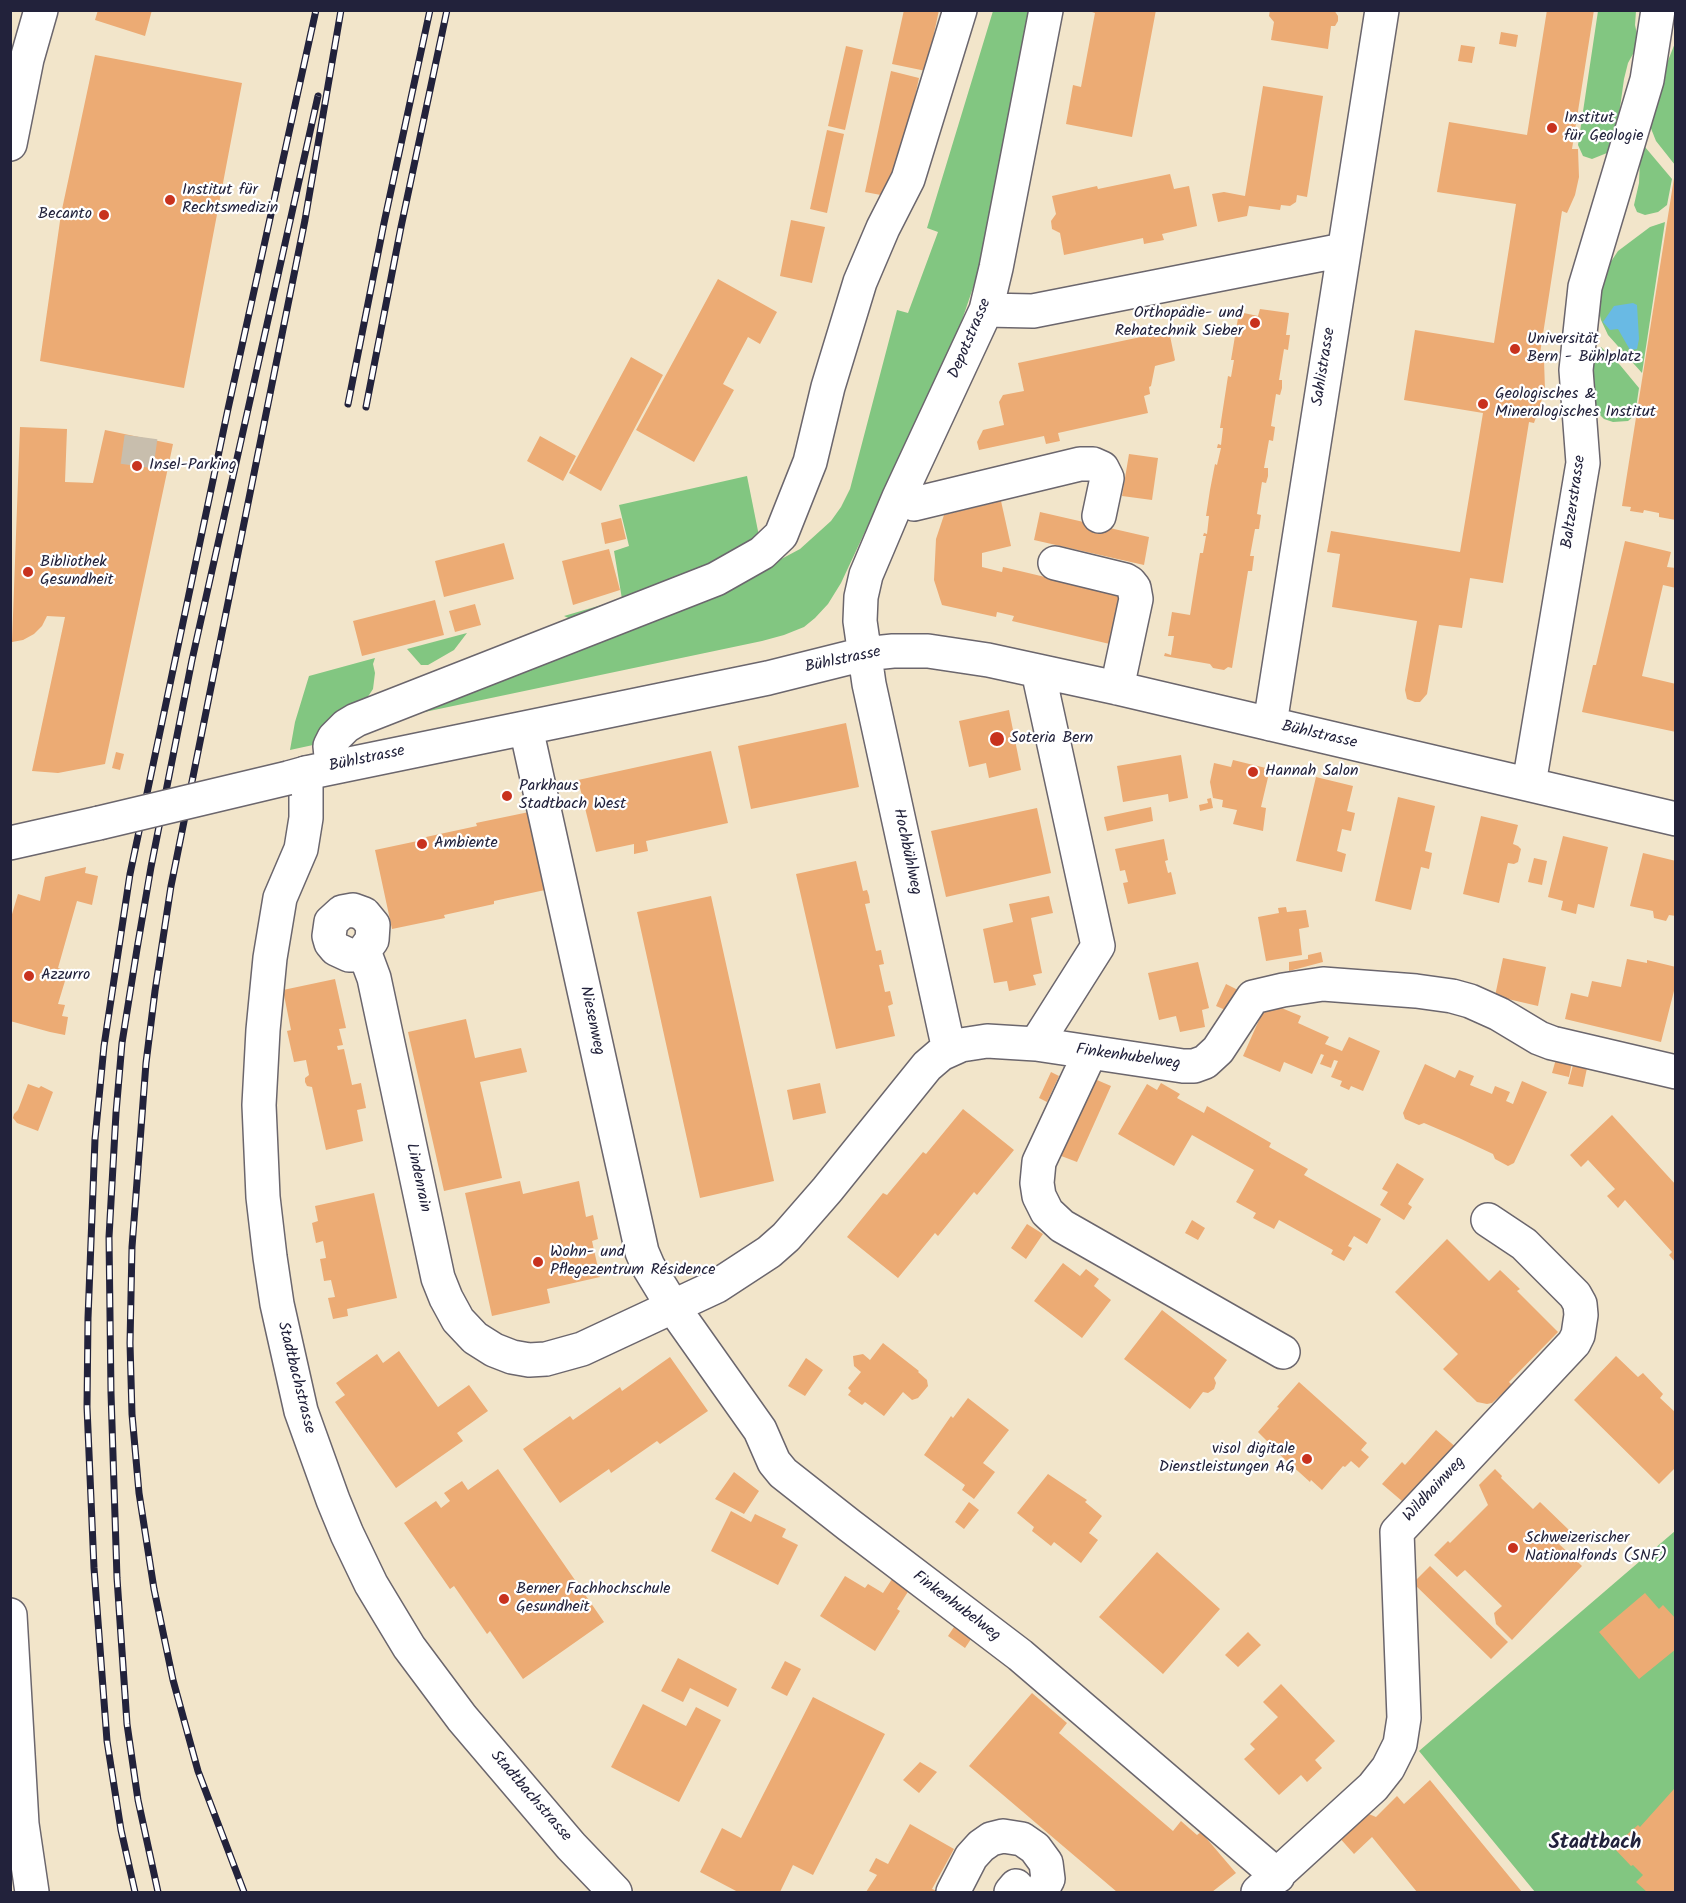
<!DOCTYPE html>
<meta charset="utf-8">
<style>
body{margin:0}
#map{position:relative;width:1686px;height:1903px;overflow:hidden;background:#f2e5ca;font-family:Kalam,sans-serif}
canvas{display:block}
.frame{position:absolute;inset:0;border:12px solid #22223b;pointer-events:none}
</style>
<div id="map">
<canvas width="1686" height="1903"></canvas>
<div class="frame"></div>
</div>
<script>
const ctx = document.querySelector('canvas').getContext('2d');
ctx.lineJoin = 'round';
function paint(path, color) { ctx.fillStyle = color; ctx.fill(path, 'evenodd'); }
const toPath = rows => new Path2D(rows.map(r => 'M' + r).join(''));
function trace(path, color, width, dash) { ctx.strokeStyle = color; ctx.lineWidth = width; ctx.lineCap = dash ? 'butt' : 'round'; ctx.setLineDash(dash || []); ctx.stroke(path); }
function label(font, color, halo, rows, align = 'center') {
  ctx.font = font + ' Kalam,sans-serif'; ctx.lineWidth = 4.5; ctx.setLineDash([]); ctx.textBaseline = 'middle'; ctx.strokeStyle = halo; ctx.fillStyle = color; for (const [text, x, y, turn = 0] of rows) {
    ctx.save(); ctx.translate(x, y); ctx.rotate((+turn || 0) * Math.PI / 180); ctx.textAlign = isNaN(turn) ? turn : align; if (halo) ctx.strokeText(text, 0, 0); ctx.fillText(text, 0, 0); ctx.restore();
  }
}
paint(toPath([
 [993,11,1029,11,980,267,957,335,841,583,828,604,815,618,804,627,784,635,762,641,377,722,772,564,800,549,831,521,841,507,850,489,897,310,908,313,938,232,927,228],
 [1598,11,1636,11,1635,25,1639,43,1628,63,1624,79,1616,136,1607,153,1592,159,1583,156,1578,145],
 [1675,43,1675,165,1656,141,1650,126,1656,91],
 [1645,147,1672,179,1667,205,1658,212,1645,215,1637,212,1634,205,1639,183,1640,158,1643,148],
 [1665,222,1642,373,1608,335,1601,320,1597,304,1606,269,1618,251,1650,227],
 [1601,347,1620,365,1639,388,1635,415,1628,421,1613,422,1604,419,1598,413,1594,405,1591,394,1593,351],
 [747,476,760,541,590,628,564,616,622,599,614,551,629,546,619,505],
 [467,633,454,650,428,665,421,665,407,649],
 [375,658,373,664,375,673,373,689,363,704,373,732,290,750,295,722,309,676],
 [1675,1531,1675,1892,1535,1892,1419,1751]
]), '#82c681');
paint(toPath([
 [1633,303,1637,305,1639,339,1637,349,1630,350,1618,329,1610,330,1603,322,1614,306]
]), '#69bae4');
paint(toPath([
 [98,10,152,10,145,36,95,20],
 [904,10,939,10,926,71,892,64],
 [1086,10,1156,10,1132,137,1066,124,1073,85,1081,87,1095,13],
 [1270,10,1334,10,1338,16,1338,21,1335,26,1331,26,1328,49,1271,40,1274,22,1269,16],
 [1547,10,1594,10,1572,149,1578,149,1579,177,1575,195,1567,213,1562,211,1539,360,1544,360,1545,390,1534,423,1529,422,1503,583,1470,578,1462,628,1439,625,1427,694,1420,702,1415,702,1407,699,1405,690,1417,621,1332,607,1340,554,1327,552,1331,531,1460,552,1483,413,1404,400,1415,330,1494,343,1516,204,1437,192,1449,122,1527,135],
 [1501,32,1518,35,1516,47,1499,44],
 [1461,45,1475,47,1472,63,1458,61],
 [846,46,863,50,845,130,828,126],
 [95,55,242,83,184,388,40,361,61,214],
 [891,71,919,78,899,170,894,169,890,189,886,196,865,192],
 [1263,86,1323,96,1307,197,1297,195,1296,202,1290,206,1281,205,1280,210,1249,206,1247,216,1218,222,1212,194,1224,192,1245,196],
 [827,130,844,134,827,213,810,209],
 [1170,174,1174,189,1189,186,1197,226,1162,234,1164,240,1144,244,1143,238,1064,255,1060,233,1052,229,1051,221,1056,214,1052,196,1097,186,1098,189],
 [1674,178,1676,178,1676,520,1659,517,1659,513,1644,510,1643,513,1630,511,1631,507,1622,506],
 [791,220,825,227,812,283,780,276],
 [718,279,777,312,760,344,748,337,723,384,734,390,694,462,636,430],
 [1260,309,1289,313,1286,335,1290,335,1288,350,1284,349,1279,380,1282,380,1282,388,1280,395,1276,394,1271,426,1275,427,1273,441,1269,440,1264,468,1268,468,1268,476,1266,483,1262,482,1257,514,1261,515,1259,529,1255,529,1250,556,1254,556,1252,571,1248,571,1232,668,1228,667,1224,670,1213,668,1210,664,1164,656,1165,653,1171,655,1174,636,1168,636,1172,612,1190,615,1200,553,1203,553,1206,536,1203,536,1204,533,1207,534,1209,516,1206,516,1210,490,1215,464,1217,465,1221,448,1217,448,1218,444,1221,445,1223,428,1220,428,1228,376,1231,377,1234,360,1231,360,1239,312,1258,316],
 [1169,331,1175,360,1174,361,1155,366,1151,386,1149,387,1150,394,1144,396,1148,413,1058,433,1060,441,1046,444,1044,436,979,450,977,442,983,430,1004,425,999,402,1003,395,1024,391,1018,363],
 [631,357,663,375,601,491,569,473],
 [20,427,67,429,65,482,93,483,105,430,173,444,105,764,58,773,32,771,65,617,47,616,42,626,34,634,23,640,12,642],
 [540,436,576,456,563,481,527,461],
 [1129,454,1158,458,1152,500,1122,496],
 [1001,501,1011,546,982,553,982,567,1002,572,1003,567,1125,596,1114,645,1012,621,1014,616,997,612,996,617,942,605,934,580,936,539,944,515],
 [1040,512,1149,537,1144,565,1034,540],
 [621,518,626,539,605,544,601,523],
 [1625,541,1671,552,1667,567,1676,568,1676,588,1663,585,1642,676,1676,684,1676,732,1582,712,1593,665,1596,665],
 [504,543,514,579,444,597,435,561],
 [609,549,620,590,573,605,562,561],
 [435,600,444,635,362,656,353,621],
 [475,604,481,625,455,632,449,611],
 [1009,710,1021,770,989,778,986,763,969,767,959,721],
 [846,723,859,787,751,809,738,746],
 [711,751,728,823,646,841,648,851,634,854,634,844,596,852,578,780],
 [116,752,124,754,120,770,112,768],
 [1181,755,1188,798,1169,802,1168,794,1123,802,1117,766],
 [1233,760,1270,769,1261,807,1266,808,1263,831,1233,824,1237,810,1222,807,1223,800,1213,798,1210,782,1214,763,1231,767],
 [1316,777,1353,786,1347,811,1355,813,1351,831,1342,829,1337,851,1346,854,1342,872,1296,861],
 [1398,797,1435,806,1425,851,1432,853,1429,869,1421,867,1411,910,1375,901],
 [1211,798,1213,808,1200,811,1199,805,1208,803,1207,799],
 [1151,807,1153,821,1107,831,1104,817],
 [1037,808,1051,873,946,897,931,831],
 [529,812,545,890,494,901,494,904,444,915,445,918,392,929,375,850,427,839,426,837,477,826,476,823],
 [1481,816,1518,825,1513,844,1518,846,1521,849,1518,862,1514,864,1508,863,1499,903,1463,894],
 [1563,836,1608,847,1594,908,1578,904,1576,914,1561,910,1563,901,1548,897],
 [1164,839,1168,860,1165,861,1168,873,1171,872,1176,894,1128,904,1123,883,1128,882,1125,870,1120,871,1115,849],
 [1643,853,1676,861,1676,916,1669,915,1666,921,1654,918,1653,911,1630,906],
 [1534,858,1547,861,1542,885,1528,882],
 [856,861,863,891,867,890,869,896,870,903,865,904,876,951,881,950,884,964,879,965,885,992,890,991,893,1004,888,1006,895,1036,836,1049,796,874],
 [86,867,85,873,98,876,92,905,77,901,58,968,68,971,58,1004,65,1005,62,1016,68,1017,65,1035,50,1032,10,1021,10,921,18,894,40,901,45,877],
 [711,896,774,1181,700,1198,637,912],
 [1049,896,1053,913,1031,918,1042,973,1033,975,1036,985,1009,991,1007,981,994,983,983,929,1013,922,1009,904],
 [1286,907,1287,912,1306,910,1309,927,1299,929,1302,955,1266,961,1258,917,1279,913,1278,908],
 [1321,952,1323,962,1289,971,1289,962,1308,959,1308,955],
 [1503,958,1546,967,1538,1006,1495,996],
 [1627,959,1647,963,1647,960,1676,967,1676,983,1661,1042,1565,1019,1571,993,1588,997,1592,981,1621,987],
 [1198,962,1209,1008,1202,1010,1205,1027,1180,1032,1176,1016,1159,1020,1148,973],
 [335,979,346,1028,339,1029,343,1045,337,1046,338,1050,344,1049,352,1085,361,1083,366,1108,357,1110,363,1141,326,1150,312,1087,307,1086,305,1082,305,1078,309,1075,306,1060,294,1062,287,1031,291,1030,283,990],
 [1226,984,1238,990,1228,1011,1216,1006],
 [1267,1002,1301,1016,1298,1023,1329,1037,1325,1044,1342,1051,1349,1037,1380,1051,1363,1091,1351,1086,1349,1090,1340,1086,1342,1081,1331,1077,1338,1061,1334,1060,1331,1068,1320,1064,1324,1055,1321,1054,1312,1074,1284,1062,1280,1072,1243,1056],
 [466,1019,475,1058,521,1048,527,1072,480,1082,502,1178,444,1191,408,1032],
 [1556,1059,1572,1062,1569,1077,1552,1073],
 [1425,1064,1455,1078,1459,1070,1474,1076,1470,1085,1492,1094,1495,1086,1510,1092,1506,1101,1513,1104,1522,1081,1547,1092,1514,1163,1508,1166,1495,1159,1493,1154,1459,1138,1424,1123,1419,1125,1405,1119,1403,1113],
 [1573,1065,1587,1068,1583,1087,1568,1084],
 [1051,1072,1059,1076,1047,1102,1039,1098],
 [1090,1077,1111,1086,1077,1162,1056,1154],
 [820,1083,826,1113,793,1120,787,1090],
 [1161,1083,1180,1094,1177,1098,1204,1113,1207,1106,1271,1143,1269,1147,1308,1169,1304,1175,1381,1219,1367,1244,1354,1236,1348,1246,1352,1248,1344,1261,1331,1254,1333,1250,1279,1220,1274,1229,1253,1218,1256,1213,1236,1202,1254,1170,1192,1135,1174,1166,1118,1134,1147,1084,1157,1090],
 [28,1084,39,1088,41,1086,53,1092,38,1131,17,1123,13,1118,14,1114,18,1110],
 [963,1109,1014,1150,977,1195,974,1192,938,1236,935,1233,898,1278,847,1237,883,1193,887,1195,923,1152,926,1154],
 [1612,1115,1676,1185,1676,1263,1669,1255,1672,1252,1625,1200,1618,1208,1607,1196,1615,1189,1588,1160,1581,1167,1570,1155],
 [1397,1163,1424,1179,1408,1204,1412,1207,1404,1220,1380,1205,1388,1192,1382,1189],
 [520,1181,523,1194,579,1181,586,1217,593,1215,598,1239,592,1241,600,1277,547,1289,550,1303,492,1316,465,1193],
 [374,1193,397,1298,347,1309,348,1316,333,1319,328,1298,335,1297,331,1280,324,1281,320,1259,326,1258,323,1241,316,1243,312,1223,318,1221,315,1206],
 [1192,1220,1205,1228,1198,1240,1185,1233],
 [1027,1224,1043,1234,1026,1259,1011,1248],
 [1447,1239,1489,1281,1500,1270,1520,1289,1517,1291,1558,1332,1509,1382,1512,1385,1492,1403,1487,1404,1477,1402,1443,1369,1458,1354,1395,1292],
 [1063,1263,1080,1276,1086,1269,1099,1279,1094,1286,1111,1300,1082,1338,1034,1301],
 [1162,1310,1227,1360,1214,1378,1216,1383,1214,1389,1208,1393,1203,1392,1190,1409,1124,1359],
 [883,1343,919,1371,918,1372,927,1380,928,1386,918,1398,912,1400,903,1392,884,1416,865,1402,862,1405,848,1395,851,1391,848,1388,861,1372,854,1366,853,1356,863,1354,870,1360],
 [399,1351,438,1407,469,1385,488,1411,457,1433,463,1441,396,1488,335,1402,345,1395,336,1383,377,1354,383,1363],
 [1616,1356,1638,1377,1643,1373,1663,1394,1660,1398,1676,1413,1676,1467,1659,1484,1574,1400],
 [670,1357,708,1411,660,1444,657,1441,611,1473,609,1469,560,1503,523,1449,570,1416,573,1420,620,1387,622,1391],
 [806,1358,823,1370,805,1396,788,1386],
 [1299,1382,1367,1443,1361,1450,1369,1457,1359,1468,1351,1461,1345,1467,1343,1466,1322,1490,1311,1480,1310,1482,1268,1444,1269,1443,1258,1432,1279,1408,1277,1407],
 [968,1398,1009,1430,983,1463,995,1472,974,1499,962,1490,965,1485,924,1455,951,1416,953,1418],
 [1436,1430,1458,1449,1409,1507,1382,1484,1402,1462,1405,1465],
 [498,1469,604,1622,523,1679,490,1631,487,1634,454,1586,450,1589,404,1523,436,1501,441,1508,450,1501,444,1493,462,1481,468,1490],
 [1495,1469,1502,1476,1501,1478,1533,1509,1540,1502,1570,1531,1558,1543,1582,1566,1512,1640,1496,1624,1494,1613,1502,1606,1465,1570,1457,1577,1434,1555,1448,1541,1450,1543,1488,1505,1479,1485],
 [734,1472,759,1491,744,1514,715,1499],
 [1048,1474,1087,1500,1085,1502,1102,1516,1089,1533,1098,1540,1081,1563,1054,1542,1051,1546,1041,1538,1032,1531,1034,1527,1017,1513],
 [969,1502,979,1510,964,1529,955,1522],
 [731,1511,751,1522,755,1514,786,1529,782,1537,798,1545,778,1585,711,1551],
 [1157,1552,1220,1609,1163,1674,1099,1617],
 [1430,1566,1508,1642,1491,1659,1413,1583],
 [845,1576,865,1588,868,1584,883,1593,892,1579,909,1590,897,1609,900,1611,875,1651,820,1616],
 [1645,1593,1659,1609,1663,1605,1676,1619,1676,1649,1639,1679,1599,1632],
 [956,1624,973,1636,965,1648,948,1636],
 [1248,1632,1261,1645,1238,1667,1225,1655],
 [678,1658,737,1689,728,1707,690,1688,683,1702,661,1691],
 [785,1661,801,1669,787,1696,771,1688],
 [1281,1684,1335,1741,1315,1760,1322,1768,1307,1782,1301,1775,1279,1795,1244,1759,1255,1749,1250,1744,1278,1717,1263,1702],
 [1032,1693,1067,1723,1059,1733,1173,1831,1181,1821,1197,1835,1201,1832,1236,1873,1212,1892,1117,1892,969,1766],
 [813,1697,885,1734,813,1875,793,1865,780,1892,738,1892,700,1872,722,1828,741,1838],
 [643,1704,686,1726,696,1707,721,1720,679,1802,611,1767],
 [920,1762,937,1772,919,1793,903,1780],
 [1430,1780,1522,1892,1417,1892,1372,1837,1354,1854,1337,1835,1364,1812,1376,1817,1397,1796,1404,1804],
 [1674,1789,1676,1892,1647,1892,1636,1882,1643,1875,1633,1865,1631,1866,1613,1847,1638,1825,1640,1827],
 [910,1824,954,1849,932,1889,937,1891,936,1892,866,1892,877,1875,869,1871,876,1858,888,1864]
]), '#ecab74');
trace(toPath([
 [137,466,141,437]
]), '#c8bead', 33, [33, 16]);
const minor = toPath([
 [986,310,1033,311,1343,250],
 [899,497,914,504,1080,464,1093,464,1102,468,1107,478,1099,516],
 [1055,563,1125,580,1130,583,1134,588,1136,599,1117,688],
 [1270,724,1382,10],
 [526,728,642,1252,648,1266,673,1307,760,1430,774,1462,783,1473,849,1525,1020,1655,1278,1876],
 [332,767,330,746,334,738,346,726,356,720,716,579,762,553,781,535,810,462,828,387,860,282,883,228,908,179,960,10],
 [306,773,768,678,864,654,893,651,928,651,988,660,1117,688,1676,819],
 [1529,784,1583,463,1576,370,1585,287,1647,80,1658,10],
 [364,951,357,955,349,955,336,949,331,943,329,936,331,922,342,912,353,910,364,914,373,925,372,940,364,951,374,978,438,1278,446,1298,458,1320,475,1338,494,1350,512,1357,529,1360,546,1359,582,1349,717,1286,769,1252,786,1237,827,1190,927,1066,941,1054,961,1045,987,1041,1036,1044,1183,1066,1194,1066,1205,1062,1218,1050,1253,997,1283,990,1323,984,1416,991,1452,996,1470,1001,1499,1014,1539,1038,1552,1043,1676,1072],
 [1036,1044,1098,946,1038,671],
 [949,1050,869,684,860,621,861,597,866,575,899,497,986,310,996,268,1046,10],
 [1090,1053,1039,1162,1037,1183,1039,1196,1047,1212,1062,1226,1283,1352],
 [953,1892,971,1857,981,1846,991,1839,1003,1836,1022,1839,1035,1848,1046,1863,1048,1879,1041,1892],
 [1011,1892,1016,1886],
 [1258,1892,1373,1787,1388,1768,1400,1744,1404,1718,1397,1532,1574,1343,1578,1335,1581,1315,1580,1304,1575,1295,1524,1244,1488,1220]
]);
const major = toPath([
 [10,144,27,59,41,10],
 [288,778,306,773,306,818,301,849,280,898,270,958,263,1030,259,1105,263,1197,270,1257,277,1304,301,1411,333,1500,347,1534,371,1584,409,1647,462,1718,571,1846,615,1892],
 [10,843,99,823],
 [10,1615,22,1824,32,1892]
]);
trace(minor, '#6b666d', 36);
trace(major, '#6b666d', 36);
trace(minor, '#fff', 33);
trace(major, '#fff', 33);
const rail = toPath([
 [348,404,384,223,430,10],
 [366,407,401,227,447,10],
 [135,1892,121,1830,107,1741,94,1568,87,1407,88,1318,95,1139,104,1046,130,874,228,409,316,10],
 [158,1892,138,1800,127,1724,117,1578,111,1393,109,1237,116,1113,122,1043,137,949,151,867,192,660,318,96],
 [244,1892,198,1771,173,1680,154,1589,139,1493,132,1414,130,1343,132,1247,146,1063,155,991,171,886,305,220,341,10]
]);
trace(rail, '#22223b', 7);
trace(rail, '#fff', 4.5, [14]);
const majorBridge = toPath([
 [99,823,288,778]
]);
trace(majorBridge, '#6b666d', 36, []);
trace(majorBridge, '#fff', 33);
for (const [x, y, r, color] of [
 [1552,128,6,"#c8321e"],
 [170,200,6,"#c8321e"],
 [104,215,6,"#c8321e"],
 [1255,323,6,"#c8321e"],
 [1515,349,6,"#c8321e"],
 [1483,404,6,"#c8321e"],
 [137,466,6,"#c8321e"],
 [28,572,6,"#c8321e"],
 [997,739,8,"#c8321e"],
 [1253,772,6,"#c8321e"],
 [507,796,6,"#c8321e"],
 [422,844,6,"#c8321e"],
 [29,976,6,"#c8321e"],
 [538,1262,6,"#c8321e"],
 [1307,1459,6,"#c8321e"],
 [1513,1548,6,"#c8321e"],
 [504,1599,6,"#c8321e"]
]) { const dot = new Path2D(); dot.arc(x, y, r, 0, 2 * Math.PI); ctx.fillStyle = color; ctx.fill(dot); trace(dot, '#fff', 2); }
label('16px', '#22223b', '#fff', [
 ["Institut",1564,119],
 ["für Geologie",1564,137],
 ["Institut für",182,191],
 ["Rechtsmedizin",182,209],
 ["Becanto",92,215,"right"],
 ["Orthopädie- und",1243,314,"right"],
 ["Rehatechnik Sieber",1243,332,"right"],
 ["Universität",1527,340],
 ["Bern - Bühlplatz",1527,358],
 ["Geologisches &",1495,395],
 ["Mineralogisches Institut",1495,413],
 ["Insel-Parking",149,466],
 ["Bibliothek",40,563],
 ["Gesundheit",40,581],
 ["Soteria Bern",1010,739],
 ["Hannah Salon",1265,772],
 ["Parkhaus",519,787],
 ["Stadtbach West",519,805],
 ["Ambiente",434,844],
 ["Azzurro",41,976],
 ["Wohn- und",550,1253],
 ["Pflegezentrum Résidence",550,1271],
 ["visol digitale",1295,1450,"right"],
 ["Dienstleistungen AG",1295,1468,"right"],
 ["Schweizerischer",1525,1539],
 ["Nationalfonds (SNF)",1525,1557],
 ["Berner Fachhochschule",516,1590],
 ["Gesundheit",516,1608]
], 'left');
label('16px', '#22223b', '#fff', [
 ["Depotstrasse",971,339,-67],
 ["Sahlistrasse",1325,367,-81],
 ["Baltzerstrasse",1575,502,-82],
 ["Bühlstrasse",843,661,-12],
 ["Bühlstrasse",1319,736,13],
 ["Bühlstrasse",367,760,-12],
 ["Hochbühlweg",906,852,78],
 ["Niesenweg",591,1021,78],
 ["Finkenhubelweg",1128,1058,8],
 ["Lindenrain",417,1178,78],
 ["Stadtbachstrasse",295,1378,76],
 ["Wildhainweg",1435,1490,-47],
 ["Finkenhubelweg",956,1607,37],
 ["Stadtbachstrasse",530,1797,49]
]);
label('bold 20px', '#22223b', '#fff', [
 ["Stadtbach",1595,1845]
]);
</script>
